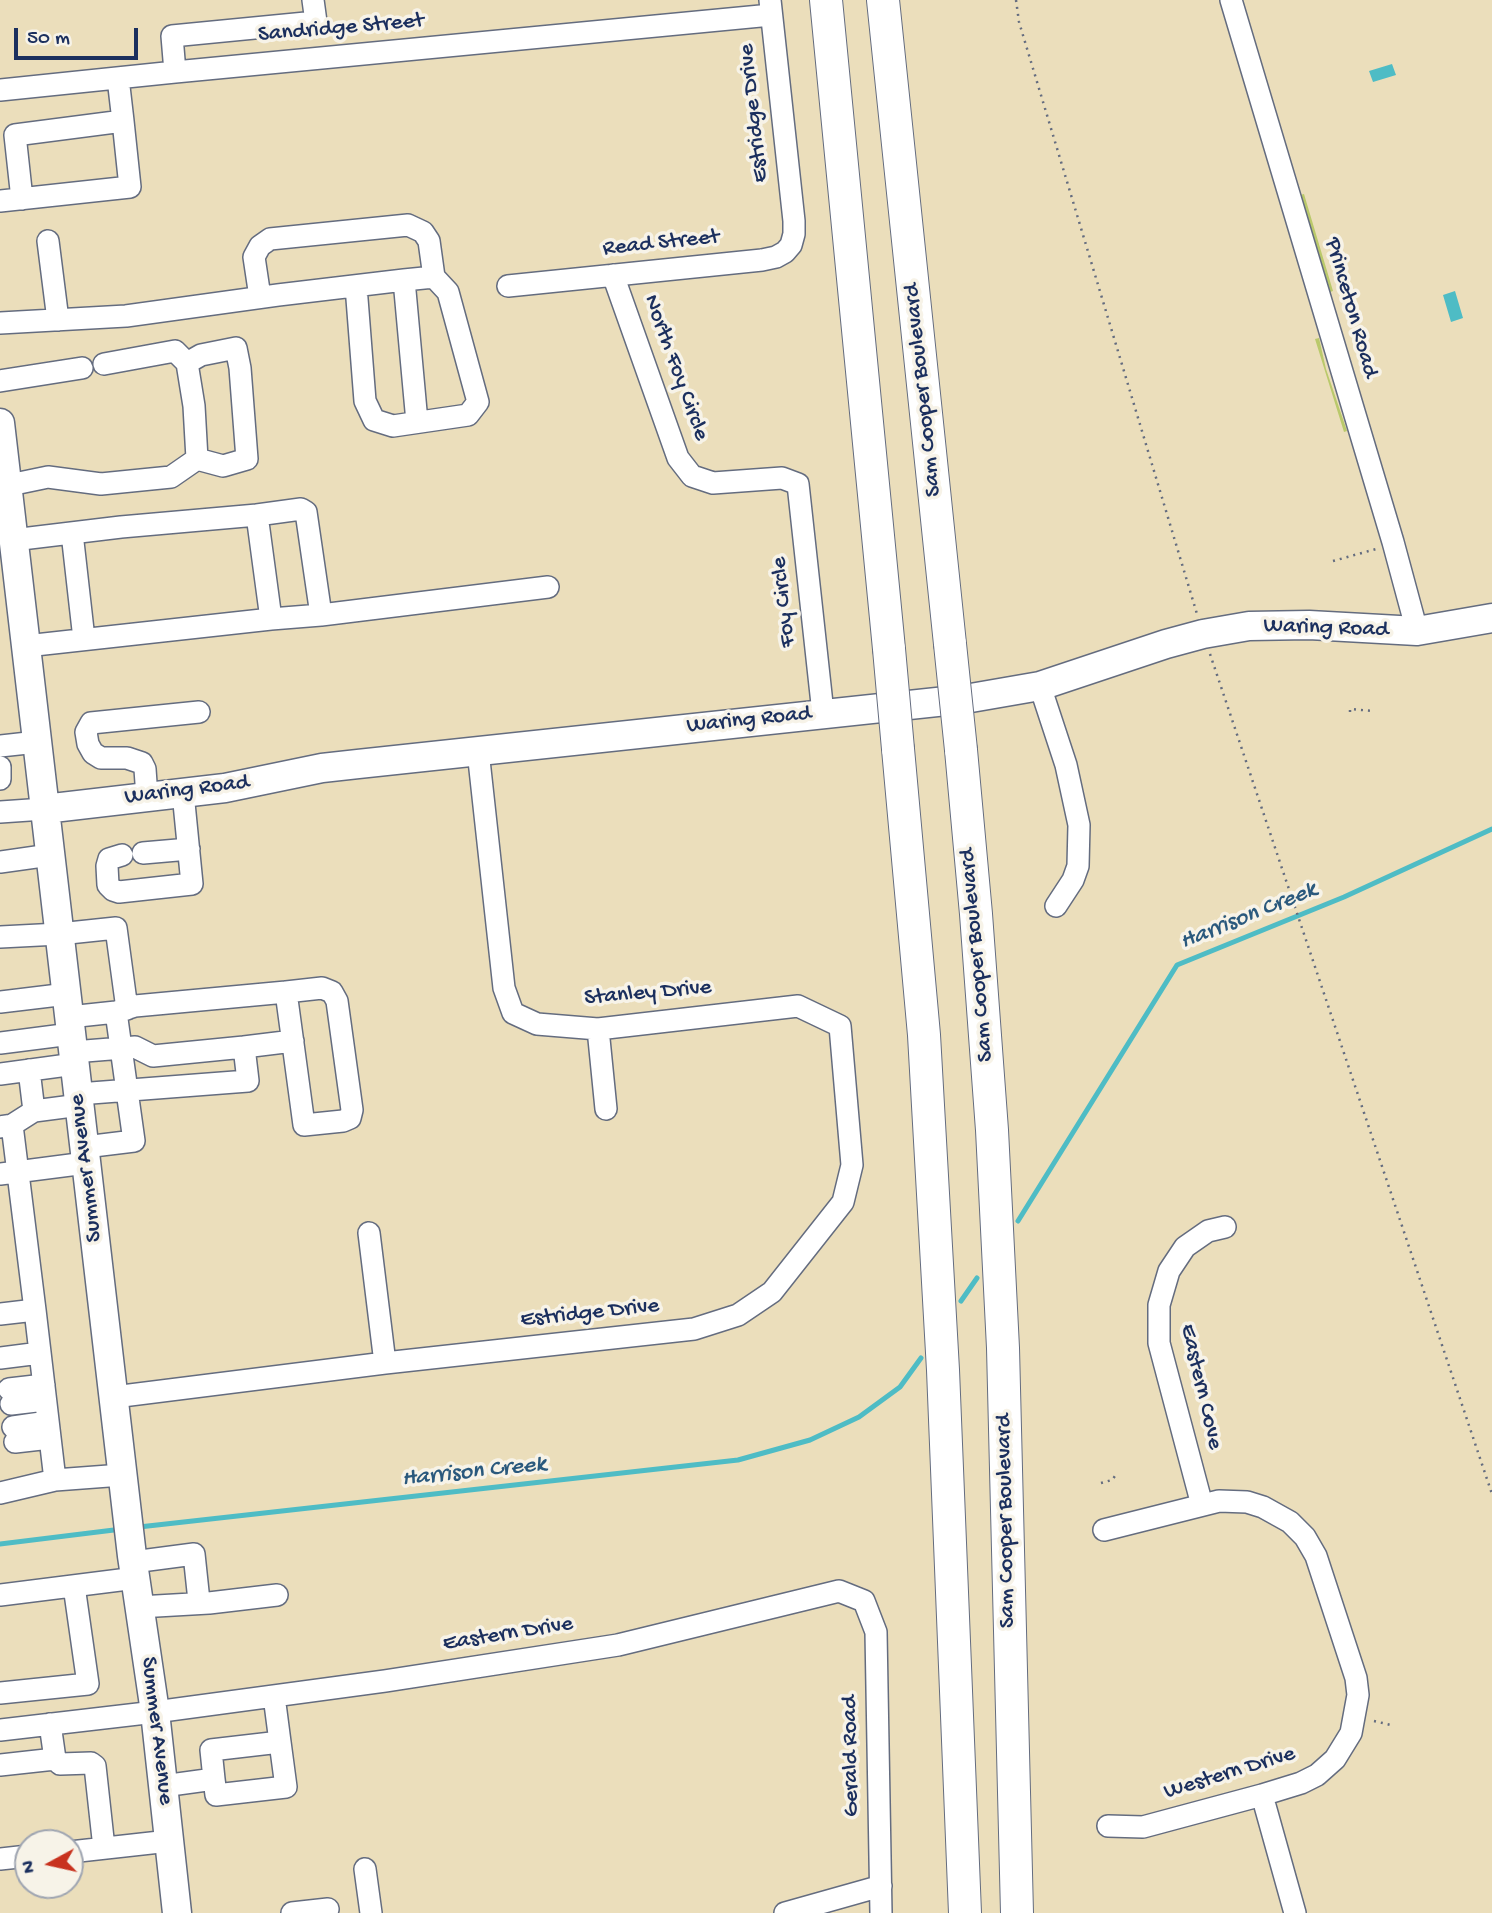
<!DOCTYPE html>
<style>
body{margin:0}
#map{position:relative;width:1492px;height:1913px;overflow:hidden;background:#ebdebb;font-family:"Gochi Hand",sans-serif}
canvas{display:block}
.north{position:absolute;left:14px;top:1829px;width:70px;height:70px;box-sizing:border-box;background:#f7f3e8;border:2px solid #9fa5b1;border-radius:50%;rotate:262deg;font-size:19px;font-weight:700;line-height:28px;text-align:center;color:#1b2f5e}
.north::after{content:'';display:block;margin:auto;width:24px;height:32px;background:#c8321e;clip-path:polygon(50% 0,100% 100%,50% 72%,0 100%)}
.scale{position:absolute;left:14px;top:28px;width:124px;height:32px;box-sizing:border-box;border:4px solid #1b2f5e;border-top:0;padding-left:9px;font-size:21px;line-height:24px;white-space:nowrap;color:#1b2f5e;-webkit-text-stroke:5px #f7f3e8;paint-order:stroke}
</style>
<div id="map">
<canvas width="1492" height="1913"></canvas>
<div class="north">N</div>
<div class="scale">50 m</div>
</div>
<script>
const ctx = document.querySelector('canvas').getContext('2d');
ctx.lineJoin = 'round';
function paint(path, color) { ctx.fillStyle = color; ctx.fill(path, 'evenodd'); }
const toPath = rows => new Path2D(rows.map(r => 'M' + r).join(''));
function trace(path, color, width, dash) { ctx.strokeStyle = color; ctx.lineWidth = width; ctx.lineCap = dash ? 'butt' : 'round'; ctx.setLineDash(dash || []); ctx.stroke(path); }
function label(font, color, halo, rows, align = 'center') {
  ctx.font = font + ' "Gochi Hand",sans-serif'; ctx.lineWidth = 7; ctx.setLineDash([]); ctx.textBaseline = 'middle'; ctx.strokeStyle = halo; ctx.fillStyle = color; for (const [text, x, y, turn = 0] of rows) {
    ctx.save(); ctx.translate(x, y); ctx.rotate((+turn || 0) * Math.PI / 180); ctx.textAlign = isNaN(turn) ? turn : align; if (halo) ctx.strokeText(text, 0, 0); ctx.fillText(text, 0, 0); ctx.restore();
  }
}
paint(toPath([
 [1304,194,1333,291,1330,292,1300,195],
 [1319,338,1326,369,1347,431,1344,432,1315,339]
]), '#bac96b');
paint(toPath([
 [1392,64,1396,75,1373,82,1369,71],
 [1455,291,1463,318,1451,322,1443,295]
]), '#4ebcc5');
trace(toPath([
 [1018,1221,1177,965,1344,897,1492,829],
 [961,1301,977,1278],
 [139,1527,738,1460,810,1440,859,1417,900,1387,921,1358],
 [0,1544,122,1529]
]), '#4ebcc5', 5);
const minor = toPath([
 [1231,0,1393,542,1417,631],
 [175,72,172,36,316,22,313,0],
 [118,78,123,121],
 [0,90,175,72,771,15],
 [0,201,130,187,123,121,15,135,22,199],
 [48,241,58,320],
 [613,275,678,458,692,476,713,483,782,478,798,484,823,713],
 [404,280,417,422],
 [508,286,762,260,776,257,785,252,791,245,794,234,794,221,770,0],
 [260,297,254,257,260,246,270,239,408,225,423,232,429,241,434,277],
 [0,323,126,316,278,295,404,280,434,277,448,292,478,402,468,415,393,426,374,420,365,401,356,286],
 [187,363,201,355,236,348,240,368,247,459,223,466,197,459],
 [104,364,175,351,187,363,194,406,197,459],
 [0,381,82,368],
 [0,487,48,477,101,484,171,477,197,459],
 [257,515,301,509,306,512,321,615,271,619],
 [72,533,84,639],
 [13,540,121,527,257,515,271,619,26,646],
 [321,615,548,587],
 [1040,686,1066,765,1079,825,1078,866,1073,880,1056,906],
 [0,746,37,742],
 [0,767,0,779],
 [147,797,145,769,142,763,127,758,101,758,93,753,88,744,86,732,91,723,199,712],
 [0,812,44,809],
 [143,853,189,849],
 [122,855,109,859,107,866,108,885,113,890,119,892,192,884,183,793],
 [0,862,50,855],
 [0,937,59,934,116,928,127,1009],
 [0,1002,67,994],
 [69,1017,116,1012,135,1006,286,992,322,988,332,992,337,1001,352,1110,350,1118,343,1121,304,1125,286,992],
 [598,1029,606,1109],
 [0,1043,71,1034],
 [244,1047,293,1041],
 [73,1052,135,1047,153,1056,244,1047,248,1081,78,1094],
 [29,1070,34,1111],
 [0,1074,75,1064],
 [12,1125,35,1310],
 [0,1127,12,1125,34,1111,80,1105],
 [85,1147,134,1141,116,1012],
 [0,1174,86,1163],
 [369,1233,385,1363],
 [0,1314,35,1310,55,1480],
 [0,1358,40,1353],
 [9,1389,44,1385],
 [114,1397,385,1363,694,1329,738,1315,772,1292,843,1202,852,1165,840,1026,798,1006,598,1029,537,1024,513,1013,504,988,478,751],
 [11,1404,45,1400],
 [13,1427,48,1422],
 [15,1442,50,1438],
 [0,1493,55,1480,122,1475],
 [1202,1505,1159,1343,1159,1305,1169,1271,1185,1247,1208,1231,1225,1227],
 [1104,1530,1219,1501,1247,1502,1263,1507,1290,1522,1305,1537,1316,1556,1356,1678,1358,1695,1351,1733,1335,1759,1317,1775,1301,1783,1262,1795,1143,1827,1108,1826],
 [133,1562,194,1554,199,1601],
 [0,1595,136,1578],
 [139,1607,209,1603,277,1595],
 [0,1693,88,1684,74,1586],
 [274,1696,280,1742],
 [50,1724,55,1759,60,1764,91,1763,95,1766,104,1848],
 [0,1730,155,1712,385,1681,618,1645,839,1591,864,1601,876,1632,881,1913],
 [0,1765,55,1759],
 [163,1786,214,1779,211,1750,280,1742,286,1787,216,1795,214,1779],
 [1262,1795,1295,1913],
 [70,1852,169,1841],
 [0,1859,28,1856],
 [365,1869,371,1913],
 [292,1913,328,1909],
 [785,1913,881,1886]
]);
const major = toPath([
 [0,423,132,1556,155,1712,177,1913],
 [44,809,225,788,322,768,358,764,965,699,1040,686,1166,644,1203,634,1249,626,1309,625,1417,631,1492,618]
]);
const highway = toPath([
 [826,0,889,649],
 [883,0,950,644],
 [898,749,924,1035,943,1370,965,1913],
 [961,750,976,914,992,1130,1003,1348,1017,1913]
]);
trace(minor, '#646c7f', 24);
trace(major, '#646c7f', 31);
trace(highway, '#646c7f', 34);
trace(toPath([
 [1016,0,1019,22,1197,614],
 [1333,561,1376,549],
 [1210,654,1492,1494],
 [1350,712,1350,709,1373,711],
 [1101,1483,1112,1480,1115,1476],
 [1374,1721,1391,1725]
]), '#646c7f', 2.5, [2, 5]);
trace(minor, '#fff', 21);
trace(major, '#fff', 28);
trace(highway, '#fff', 32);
const highwayBridge = toPath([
 [950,644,961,750],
 [889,649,898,749]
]);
trace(highwayBridge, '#646c7f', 34, []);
trace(highwayBridge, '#fff', 32);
label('23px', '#1b2f5e', '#f7f3e8', [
 ["Sandridge Street",341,29,-5],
 ["Estridge Drive",755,113,-96],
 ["Read Street",661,244,-6],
 ["Princeton Road",1350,308,74],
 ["North Foy Circle",675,368,70],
 ["Sam Cooper Boulevard",924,390,-96],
 ["Foy Circle",785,602,-96],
 ["Waring Road",1326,629,2],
 ["Waring Road",749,721,-6],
 ["Waring Road",187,791,-7],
 ["Sam Cooper Boulevard",978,955,-95],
 ["Stanley Drive",648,994,-5],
 ["Summer Avenue",87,1168,-97],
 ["Estridge Drive",590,1314,-6],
 ["Eastern Cove",1200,1387,77],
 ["Sam Cooper Boulevard",1007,1521,-91],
 ["Eastern Drive",508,1635,-9],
 ["Summer Avenue",156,1731,83],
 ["Gerald Road",852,1756,-91],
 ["Western Drive",1230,1774,-17]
]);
label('italic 24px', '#2a597d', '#f7f3e8', [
 ["Harrison Creek",1249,917,-22],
 ["Harrison Creek",474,1473,-6]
]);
</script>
